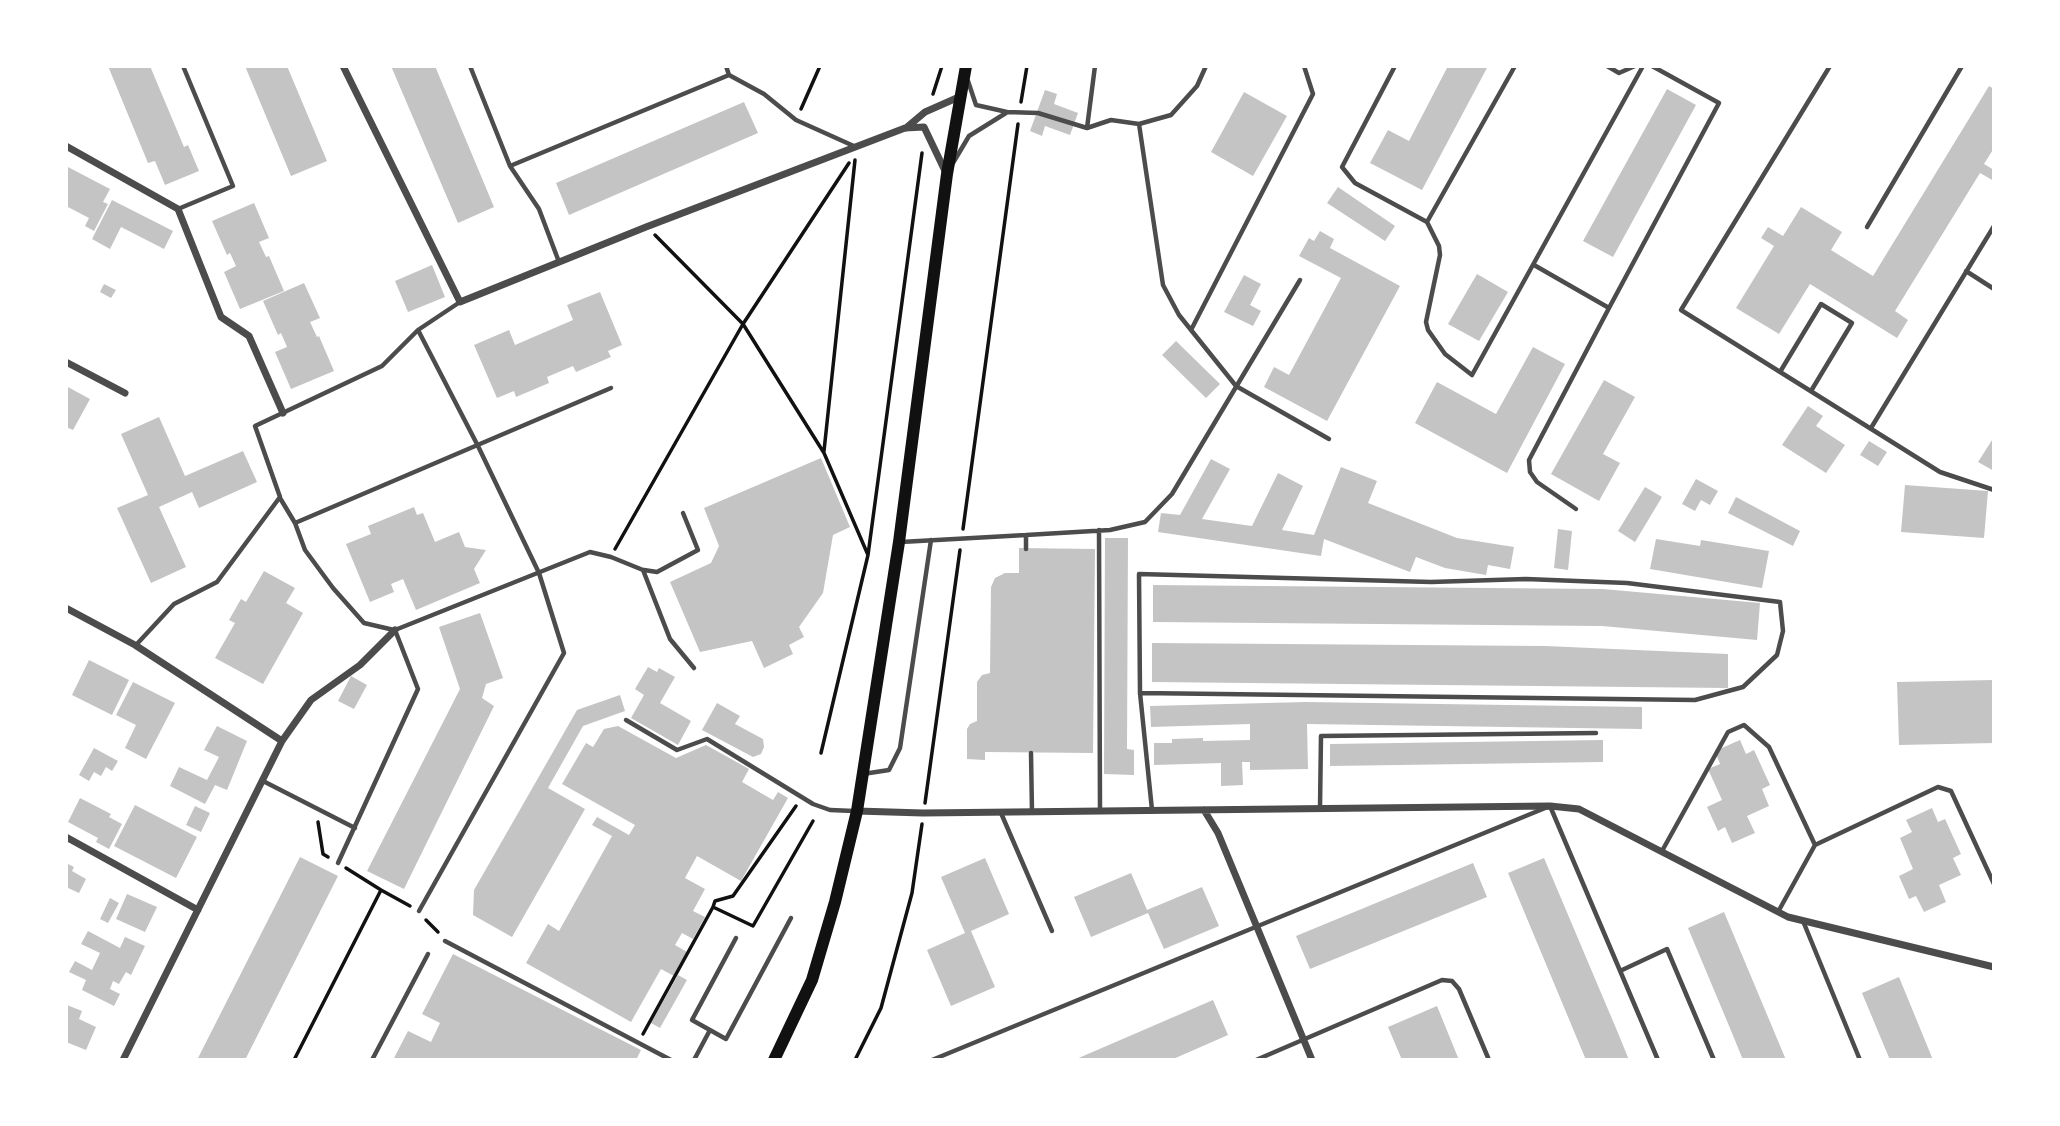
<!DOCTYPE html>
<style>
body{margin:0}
#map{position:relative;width:2060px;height:1126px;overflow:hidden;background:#fff;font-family:"Times New Roman",serif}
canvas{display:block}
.frame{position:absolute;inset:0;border:68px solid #fff;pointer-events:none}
</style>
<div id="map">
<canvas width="2060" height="1126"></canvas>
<div class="frame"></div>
</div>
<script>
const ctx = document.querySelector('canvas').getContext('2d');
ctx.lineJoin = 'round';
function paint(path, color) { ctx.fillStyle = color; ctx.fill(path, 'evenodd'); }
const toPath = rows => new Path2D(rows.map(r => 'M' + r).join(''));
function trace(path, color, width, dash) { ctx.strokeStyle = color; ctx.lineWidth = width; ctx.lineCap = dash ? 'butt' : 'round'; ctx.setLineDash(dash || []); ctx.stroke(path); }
paint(toPath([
 [108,66,150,66,184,147,188,145,199,171,165,185,155,161,148,163],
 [245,66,287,66,327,161,291,176],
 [391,66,435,66,494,207,458,223],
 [1448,66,1488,66,1422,190,1370,163,1388,130,1409,141],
 [1989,86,1994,89,1994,148,1984,164,1994,170,1994,181,1980,173,1895,311,1908,320,1897,338,1810,284,1779,334,1736,308,1774,246,1761,238,1768,227,1783,236,1801,207,1842,232,1831,250,1873,276],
 [1667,89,1696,105,1613,257,1583,241],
 [1045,90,1057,94,1054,104,1078,113,1070,135,1045,126,1042,136,1030,131],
 [1244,92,1287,116,1253,176,1211,152],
 [744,102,758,133,569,215,556,183],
 [66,166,110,189,103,202,108,204,94,231,85,226,89,218,66,206],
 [1338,187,1395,226,1385,241,1327,203],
 [112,200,173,231,164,249,121,227,110,249,92,239],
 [254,203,269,238,259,242,266,257,269,256,284,291,240,309,224,272,236,266,230,253,227,255,212,221],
 [1320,231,1334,239,1330,248,1400,286,1327,421,1264,387,1274,367,1289,375,1341,278,1299,256,1309,238,1314,241],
 [432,265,445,297,408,312,395,281],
 [1477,274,1508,292,1479,341,1448,324],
 [1244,275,1261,284,1250,305,1261,311,1253,326,1224,312],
 [304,283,320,318,310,322,317,337,319,336,334,371,291,389,275,352,287,347,281,333,278,335,263,301],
 [104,284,116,290,111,298,100,292],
 [600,292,622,345,608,351,611,357,576,372,573,366,547,377,549,383,516,397,514,391,497,398,474,345,509,330,515,345,573,320,567,305],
 [1176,341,1220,384,1206,398,1162,355],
 [1533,347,1565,364,1507,473,1415,423,1437,382,1496,414],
 [1604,380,1635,397,1603,454,1620,463,1599,501,1551,474],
 [66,386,90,399,73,430,66,427],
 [1808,406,1823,416,1816,426,1845,445,1826,473,1782,445],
 [159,417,185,476,243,451,257,482,199,508,192,492,159,507,186,567,151,583,117,508,148,495,121,434],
 [1994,437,1994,471,1978,462],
 [1869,441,1887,452,1878,466,1860,455],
 [821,458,850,527,833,535,823,593,799,627,804,637,789,645,793,654,764,668,752,641,700,652,670,582,711,563,719,546,704,508],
 [1211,459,1230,469,1202,519,1252,526,1278,473,1303,486,1282,530,1314,535,1341,467,1377,481,1368,503,1457,538,1514,547,1510,569,1488,565,1486,575,1445,568,1416,557,1410,572,1324,539,1321,556,1158,532,1161,513,1180,515],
 [1696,479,1718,491,1710,505,1701,500,1695,511,1682,504],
 [1905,485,1988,491,1984,538,1901,532],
 [1645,487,1662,497,1635,542,1618,531],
 [1736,497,1800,531,1793,546,1728,513],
 [414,507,417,515,423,513,435,542,459,532,465,547,486,550,474,569,480,583,416,610,403,579,391,584,394,592,370,602,346,544,371,534,368,526],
 [1558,529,1572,531,1568,570,1554,568],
 [1105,538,1128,538,1127,749,1134,750,1134,775,1104,774],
 [1656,539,1700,546,1701,540,1769,551,1762,588,1650,569],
 [1019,548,1095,549,1093,753,985,752,985,760,967,759,967,729,970,724,977,721,977,682,982,675,990,673,991,587,995,578,1005,573,1019,573],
 [264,571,295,588,286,603,303,613,263,684,215,658,235,623,229,620,241,599,246,602],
 [1153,585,1603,589,1760,603,1757,640,1602,626,1153,622],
 [480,613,503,678,486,684,482,698,494,706,404,889,367,871,460,689,439,627],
 [1152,643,1545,646,1728,654,1728,688,1152,682],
 [89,660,129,680,112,715,72,695],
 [648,667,657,672,659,668,675,677,660,703,691,721,678,745,631,718,644,695,635,689],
 [351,676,367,685,354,709,338,701],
 [1994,680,1994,743,1899,745,1897,682],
 [133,682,175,703,146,759,125,748,136,725,116,715],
 [620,695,625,711,583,726,548,788,585,809,512,937,473,915,474,890,577,710],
 [1306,702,1642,707,1642,729,1307,724,1308,769,1250,770,1250,762,1242,762,1243,785,1221,786,1221,763,1154,765,1154,743,1172,743,1172,739,1203,738,1203,741,1250,740,1250,724,1151,727,1150,706],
 [717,703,740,716,735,724,763,739,764,747,761,754,753,757,702,730],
 [217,726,247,741,227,790,215,785,205,804,170,786,179,767,207,780,219,757,204,750],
 [618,726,676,758,706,745,749,769,742,782,773,800,778,792,788,798,741,881,697,856,685,878,705,889,693,911,705,917,693,939,682,933,675,945,687,952,674,976,661,969,631,1022,526,963,548,924,559,931,612,836,592,825,597,817,629,835,635,825,562,784,586,743,593,747,604,729],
 [1603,740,1603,762,1330,766,1330,744],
 [1740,740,1746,754,1754,750,1770,785,1762,789,1769,806,1747,816,1755,833,1732,843,1725,827,1718,831,1707,807,1722,800,1708,769,1720,764,1715,751],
 [94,748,118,761,112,771,106,767,101,776,94,772,89,781,79,775],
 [80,798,111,814,109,817,122,824,109,849,96,842,98,838,68,822],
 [135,805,197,837,176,878,114,846],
 [195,806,210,813,201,832,186,825],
 [1932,808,1938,822,1945,819,1961,854,1953,858,1961,875,1939,885,1946,902,1924,912,1916,896,1909,899,1899,876,1913,869,1900,838,1912,832,1906,820],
 [300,857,338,876,245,1060,197,1060],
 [985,858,1009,914,971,931,995,987,951,1006,927,950,965,933,941,877],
 [1544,858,1618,1033,1629,1060,1586,1060,1508,873],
 [66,863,74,867,72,871,86,879,79,893,66,887],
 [1473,863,1487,897,1310,969,1296,936],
 [1131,873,1147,910,1202,887,1219,926,1164,949,1148,913,1091,937,1074,897],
 [127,894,157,907,145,932,116,919],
 [110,898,119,903,108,923,100,919],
 [1724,912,1786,1060,1743,1060,1732,1033,1688,928],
 [88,931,120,948,125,937,145,946,131,975,126,972,119,984,113,981,110,989,120,994,114,1006,82,990,86,980,69,972,75,961,92,970,100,953,81,944],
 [453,954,641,1050,636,1060,393,1060,408,1031,431,1042,440,1023,422,1014],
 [678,975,687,980,660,1028,651,1023],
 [1899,977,1933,1060,1890,1060,1862,993],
 [1213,1000,1228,1035,1171,1060,1074,1060],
 [67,1005,82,1011,79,1019,96,1027,86,1050,66,1042],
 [1437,1006,1459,1060,1402,1060,1388,1027]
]), '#c4c4c4');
trace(toPath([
 [933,94,942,66],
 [1021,102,1027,66],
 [801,109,820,66],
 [655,235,743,324,824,453,868,555],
 [824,451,855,160],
 [963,529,1018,124],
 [615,549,743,324,849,163],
 [821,753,868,555,922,153],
 [925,803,960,550],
 [318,822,323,854,328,857],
 [381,890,410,906],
 [713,907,715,901,733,896,796,806],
 [426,920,438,932],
 [643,1034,713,907,753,926,813,821],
 [294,1060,381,890,346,868],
 [855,1060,881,1008,912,893,922,824]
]), '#111', 3.5);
trace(toPath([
 [470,66,510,166,539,209,559,262],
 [726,66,729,75],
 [1395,66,1342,167,1355,183,1427,222,1515,66],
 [1607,66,1619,73,1635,66],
 [1830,66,1681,310,1940,472,1994,490],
 [968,81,976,105,1007,112,1038,113,1087,128,1111,120,1139,124,1171,115,1197,86,1206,66],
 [1139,124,1163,285,1179,315,1236,386,1329,439],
 [1087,128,1095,66],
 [953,163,969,136,1006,113],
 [510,166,729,75,764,94,796,120,856,147],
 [178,209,233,186,183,66],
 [1427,222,1439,246,1440,255,1426,322,1428,330,1445,354,1472,375,1643,66],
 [1867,227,1962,66],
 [1534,265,1609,308,1529,460,1530,472,1537,482,1576,509],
 [1966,271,1994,289],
 [1609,308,1719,103,1652,66],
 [418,330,478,446,539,573,564,653,419,911],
 [1191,330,1313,94,1304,66],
 [1780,372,1821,304,1852,323,1811,391],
 [1871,428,1994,226],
 [280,498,295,523,305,550,333,588,364,623,394,630],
 [295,523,611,388],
 [1099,530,1100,811],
 [901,542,1026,535],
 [1026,549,1026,535,1110,530,1145,522,1172,494,1300,280],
 [644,570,657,572,698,550,683,513],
 [136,645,174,604,217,582,280,497,255,426,382,366,418,330,460,302],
 [1140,693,1695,700,1743,687,1777,655,1783,631,1780,602,1627,583,1526,579,1431,582,1139,574,1140,693,1152,810],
 [626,720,677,750,707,739,813,804,830,810,854,811],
 [1031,753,1032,812],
 [863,774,889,770,900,748,931,540],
 [263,781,355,828],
 [1320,808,1321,736,1596,733],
 [1001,813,1052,931],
 [1815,845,1938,787,1951,791,1994,884],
 [1662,851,1728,732,1744,725,1769,747,1815,845,1778,912],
 [338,863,418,689,395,630,590,552,611,557,643,570,670,639,694,668],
 [1803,921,1860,1060],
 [736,938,692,1020,726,1039,791,918],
 [445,941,671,1060],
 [1620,971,1667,949,1714,1060],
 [372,1060,428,954],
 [694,1060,710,1030],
 [932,1060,1550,806,1658,1060],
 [1256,1060,1442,980,1452,981,1459,989,1489,1060]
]), '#4c4c4c', 4.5);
trace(toPath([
 [343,66,460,302,646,227,905,128,924,127,946,173],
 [906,128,925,112,959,97],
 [66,146,178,209,221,317,249,336,283,413],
 [66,362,125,393],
 [66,608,135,645,282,741],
 [1204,810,1218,833,1312,1060],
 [857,811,923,813,1550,806,1579,809,1788,917,1994,967],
 [66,837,198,910],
 [123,1060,282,741,311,700,360,665,395,630]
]), '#4c4c4c', 7);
trace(toPath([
 [774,1060,812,980,835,902,857,811,899,542,947,174,966,66]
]), '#111', 12);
</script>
